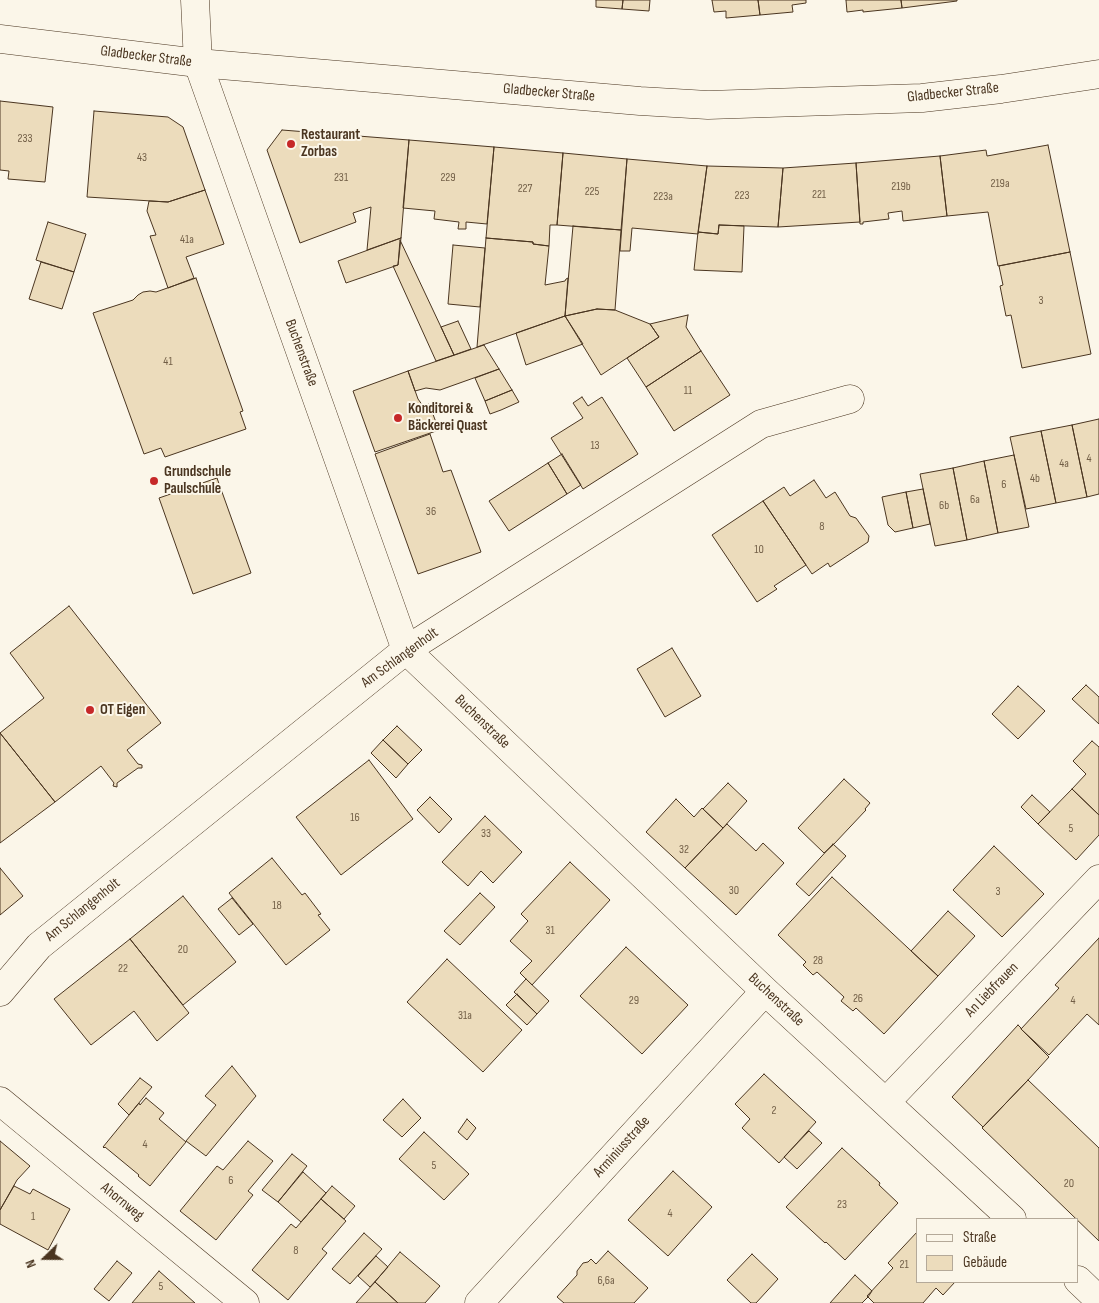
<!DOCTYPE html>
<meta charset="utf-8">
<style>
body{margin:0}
#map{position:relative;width:1099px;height:1303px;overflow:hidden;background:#fbf6e9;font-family:"Sofia Sans Condensed",sans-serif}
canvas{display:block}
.legend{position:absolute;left:916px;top:1218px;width:162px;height:65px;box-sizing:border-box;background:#fbf6e9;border:1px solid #b4a999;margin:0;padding:6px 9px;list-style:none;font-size:15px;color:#4a3520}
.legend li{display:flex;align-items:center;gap:10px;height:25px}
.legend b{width:25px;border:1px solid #b4a999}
.north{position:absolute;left:20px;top:1233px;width:50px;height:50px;-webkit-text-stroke:4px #fbf6e9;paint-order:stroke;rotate:248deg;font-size:14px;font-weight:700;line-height:20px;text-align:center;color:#4a3520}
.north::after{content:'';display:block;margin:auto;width:18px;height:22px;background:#4a3520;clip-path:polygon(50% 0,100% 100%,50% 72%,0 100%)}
</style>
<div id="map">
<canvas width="1099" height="1303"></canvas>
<ul class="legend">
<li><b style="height:6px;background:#fbf6e9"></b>Straße</li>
<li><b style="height:14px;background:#ecdcbc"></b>Gebäude</li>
</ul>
<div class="north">N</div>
</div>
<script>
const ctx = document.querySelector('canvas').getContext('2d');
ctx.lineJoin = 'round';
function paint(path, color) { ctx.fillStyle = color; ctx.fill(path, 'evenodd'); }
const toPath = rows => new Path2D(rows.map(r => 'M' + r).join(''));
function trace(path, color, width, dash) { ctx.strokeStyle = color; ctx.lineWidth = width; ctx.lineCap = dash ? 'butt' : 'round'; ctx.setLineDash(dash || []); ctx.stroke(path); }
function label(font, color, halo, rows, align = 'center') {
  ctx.font = font + ' "Sofia Sans Condensed",sans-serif'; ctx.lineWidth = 4; ctx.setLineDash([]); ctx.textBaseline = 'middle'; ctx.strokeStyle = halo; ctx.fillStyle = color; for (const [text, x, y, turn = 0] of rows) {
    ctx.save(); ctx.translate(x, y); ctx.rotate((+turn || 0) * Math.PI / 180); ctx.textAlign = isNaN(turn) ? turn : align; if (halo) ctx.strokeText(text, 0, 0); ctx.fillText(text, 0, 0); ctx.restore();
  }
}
const building = toPath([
 [596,0,623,0,622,9,596,7,596,0],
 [623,0,650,0,649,11,622,9,623,0],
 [712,0,758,0,760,15,726,18,726,11,714,12,712,0],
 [758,0,806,0,806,3,792,5,793,12,760,15,758,0],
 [846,0,901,0,902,8,863,12,863,10,847,12,846,0],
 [901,0,957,0,957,1,902,8,901,0],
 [0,101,53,107,45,182,8,179,9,171,0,170,0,101],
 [94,111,168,117,183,127,205,190,168,202,87,197,94,111],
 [282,130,409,140,401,238,367,250,371,207,353,213,356,222,300,243,267,150,282,130],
 [409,140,494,147,487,224,466,222,466,229,458,229,459,222,434,219,435,211,403,208,409,140],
 [1048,145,1070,252,998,266,988,212,947,216,940,156,986,150,987,156,1048,145],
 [494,147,563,153,557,225,550,225,549,246,533,244,533,242,486,238,494,147],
 [563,153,627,159,621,230,557,225,563,153],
 [940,156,947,216,903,221,902,211,888,213,889,219,863,222,863,224,860,224,856,163,940,156],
 [627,159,707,166,698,234,632,228,630,251,620,251,627,159],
 [856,163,860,222,778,227,783,168,856,163],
 [707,166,783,168,778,227,719,225,718,234,698,232,707,166],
 [205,190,224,244,186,257,194,278,168,288,150,236,156,235,147,211,149,201,168,202,205,190],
 [48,222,86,234,74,272,36,260,48,222],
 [719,225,744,226,742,272,694,270,698,232,718,234,719,225],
 [573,226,621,230,615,310,597,309,565,316,573,226],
 [401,238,398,265,346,283,338,261,401,238],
 [486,238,533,242,533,244,549,246,545,285,565,281,566,279,568,278,565,316,477,347,486,238],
 [400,240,441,327,454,355,436,361,393,266,398,265,400,240],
 [453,245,485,248,480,307,448,304,453,245],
 [1070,252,1091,354,1022,368,1011,315,1006,316,1000,286,1003,285,999,266,1070,252],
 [41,262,74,272,62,309,29,299,41,262],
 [196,278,243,411,240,412,246,429,165,457,161,448,144,454,93,313,133,300,138,295,143,292,150,291,156,292,196,278],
 [597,309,615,310,650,324,659,337,601,375,565,316,597,309],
 [688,315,686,327,701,351,646,387,627,358,659,337,650,324,688,315],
 [565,316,583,344,526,365,516,333,565,316],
 [458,321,471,349,454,355,441,327,458,321],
 [484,345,499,369,440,390,426,388,415,391,408,371,484,345],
 [701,351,730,395,674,431,646,387,701,351],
 [499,369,512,390,485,401,475,378,499,369],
 [408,371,418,399,423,406,429,404,439,430,375,452,353,391,408,371],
 [512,390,519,402,501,410,490,414,485,401,512,390],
 [582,397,588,406,602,397,638,454,583,489,551,438,583,418,573,403,582,397],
 [1099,419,1099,494,1087,497,1072,425,1099,419],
 [1072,425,1087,497,1056,503,1041,431,1072,425],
 [1041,431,1056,503,1026,509,1010,437,1041,431],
 [430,434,443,472,451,470,481,552,418,574,375,454,430,434],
 [562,454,581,485,567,494,548,463,562,454],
 [1014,455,1029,527,998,533,984,461,1014,455],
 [984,461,998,533,967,540,953,468,984,461],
 [548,463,567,494,509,531,489,501,548,463],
 [953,468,967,540,935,546,920,474,953,468],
 [217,478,251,573,193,594,159,498,217,478],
 [814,480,826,498,835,492,850,516,856,518,869,536,868,542,830,567,828,563,812,574,763,501,784,487,790,496,814,480],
 [923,489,930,524,913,528,906,492,923,489],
 [906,492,913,528,895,532,888,525,882,497,906,492],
 [763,501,806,565,774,586,777,589,757,602,712,535,763,501],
 [69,606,161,723,127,750,138,764,142,765,142,768,138,768,117,783,117,787,113,786,114,783,101,766,55,802,0,733,44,698,10,653,69,606],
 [672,648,701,696,665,717,637,669,672,648],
 [1086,685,1099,697,1099,724,1072,699,1086,685],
 [1018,686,1045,711,1018,739,992,714,1018,686],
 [397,726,422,750,408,764,383,740,397,726],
 [0,733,55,802,0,843,0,733],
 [383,740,408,764,396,778,371,753,383,740],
 [1092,741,1099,747,1099,815,1072,789,1086,774,1073,761,1092,741],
 [369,760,413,819,341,875,296,817,369,760],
 [844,779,870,803,865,809,866,810,834,844,824,853,798,828,844,779],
 [728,783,747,801,723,828,703,809,728,783],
 [1072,789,1099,815,1099,835,1076,860,1038,824,1072,789],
 [1032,795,1050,812,1038,824,1021,807,1032,795],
 [430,797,452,819,439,833,417,810,430,797],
 [676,799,694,817,702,808,723,828,685,868,646,832,676,799],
 [485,816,522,852,493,883,481,871,468,886,442,862,485,816],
 [727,824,756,851,763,843,784,863,736,915,685,868,727,824],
 [833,844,846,856,809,896,796,884,833,844],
 [994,846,1044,894,1002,937,953,890,994,846],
 [272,858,302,895,305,893,321,914,318,915,330,930,286,965,229,893,272,858],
 [570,862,610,900,532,985,520,973,532,961,510,941,528,921,521,914,570,862],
 [0,868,23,896,0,915,0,868],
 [832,877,938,976,884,1034,856,1008,853,1011,841,1001,844,997,817,972,813,975,803,965,806,962,778,935,832,877],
 [480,893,495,907,460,945,444,931,480,893],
 [183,896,236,962,183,1005,130,939,183,896],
 [232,898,253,924,239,935,218,909,232,898],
 [948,911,975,936,938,976,911,951,948,911],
 [1099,938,1099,1025,1087,1014,1049,1055,1021,1029,1059,988,1055,985,1099,938],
 [130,939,189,1013,157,1041,134,1011,91,1045,54,999,130,939],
 [626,947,688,1005,642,1054,580,996,626,947],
 [447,959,522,1030,483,1072,407,1002,447,959],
 [526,979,549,1001,537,1014,514,992,526,979],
 [517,994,537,1014,527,1025,506,1005,517,994],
 [1018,1025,1021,1028,1021,1029,1049,1057,1028,1080,983,1127,952,1097,1018,1025],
 [232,1066,256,1096,206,1156,186,1141,216,1105,205,1096,232,1066],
 [764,1074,816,1122,779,1163,742,1128,750,1119,735,1104,764,1074],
 [140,1078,152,1087,129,1115,118,1104,140,1078],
 [1028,1080,1099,1148,1099,1241,982,1128,1028,1080],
 [146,1098,164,1113,159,1119,186,1142,150,1186,138,1176,139,1175,105,1147,104,1148,103,1147,139,1103,140,1105,146,1098],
 [403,1099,421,1118,402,1137,383,1120,403,1099],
 [467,1119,476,1128,467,1140,458,1132,467,1119],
 [809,1131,822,1143,797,1169,784,1157,809,1131],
 [424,1132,469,1174,444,1200,399,1159,424,1132],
 [0,1141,30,1166,17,1180,0,1210,0,1141],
 [248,1141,273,1161,248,1191,253,1195,216,1240,180,1211,217,1166,223,1170,248,1141],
 [842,1148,880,1183,879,1185,898,1203,845,1260,826,1242,825,1243,786,1207,842,1148],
 [292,1154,307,1166,278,1202,262,1190,292,1154],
 [673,1171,712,1207,668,1256,628,1220,673,1171],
 [303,1172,326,1193,301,1222,278,1202,303,1172],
 [14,1186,30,1194,33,1189,70,1209,48,1250,0,1224,0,1210,14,1186],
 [332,1186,355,1206,344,1219,321,1199,332,1186],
 [321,1199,346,1221,322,1249,327,1253,288,1300,252,1270,291,1224,296,1228,321,1199],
 [918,1231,918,1282,955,1282,943,1295,936,1288,923,1303,874,1303,867,1296,893,1268,888,1263,918,1231],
 [364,1233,382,1249,350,1284,332,1269,364,1233],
 [608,1251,648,1288,634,1303,564,1303,557,1297,577,1275,577,1271,583,1263,588,1262,591,1259,596,1264,608,1251],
 [400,1252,440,1286,425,1303,398,1303,375,1282,400,1252],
 [752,1254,778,1279,756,1303,751,1303,727,1280,752,1254],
 [376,1256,388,1267,370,1287,358,1276,376,1256],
 [117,1261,132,1273,109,1301,94,1289,117,1261],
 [159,1271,195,1303,132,1303,159,1271],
 [855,1275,872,1291,868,1297,862,1303,830,1303,855,1275],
 [375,1282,398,1303,356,1303,375,1282]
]);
paint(building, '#ecdcbc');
trace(building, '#4a3520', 1);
const street = toPath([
 [195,0,198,63,406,650,765,991,1012,1219],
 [0,992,39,946,406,650,761,424,850,399],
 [0,1101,245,1303],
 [886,1102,1099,879],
 [1078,1280,1099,1300],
 [479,1303,765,991]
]);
const secondary = toPath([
 [0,39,198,63,640,101,708,105,922,98,1001,89,1099,74]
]);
trace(street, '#4a3520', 29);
trace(secondary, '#4a3520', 29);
trace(street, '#fbf6e9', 28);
trace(secondary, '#fbf6e9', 28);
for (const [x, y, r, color] of [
 [291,144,5,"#c62828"],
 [398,418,5,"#c62828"],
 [154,481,5,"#c62828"],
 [90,710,5,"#c62828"]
]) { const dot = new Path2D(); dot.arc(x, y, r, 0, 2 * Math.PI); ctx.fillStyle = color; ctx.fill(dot); trace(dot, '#fbf6e9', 2); }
label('12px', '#725f47', null, [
 ["233",25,139],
 ["43",142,158],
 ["231",341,178],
 ["229",448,178],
 ["219a",1000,184],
 ["219b",901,187],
 ["227",525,189],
 ["225",592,192],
 ["221",819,195],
 ["223",742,196],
 ["223a",663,197],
 ["41a",187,240],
 ["3",1041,301],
 ["41",168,362],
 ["11",688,391],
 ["13",595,446],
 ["4",1089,459],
 ["4a",1064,464],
 ["4b",1035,479],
 ["6",1004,485],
 ["6a",975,500],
 ["6b",944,506],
 ["36",431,512],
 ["8",822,527],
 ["10",759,550],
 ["16",355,818],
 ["5",1071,829],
 ["33",486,834],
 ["32",684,850],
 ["30",734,891],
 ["3",998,892],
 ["18",277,906],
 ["31",550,931],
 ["20",183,950],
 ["28",818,961],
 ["22",123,969],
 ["26",858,999],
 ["29",634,1001],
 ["4",1073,1001],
 ["31a",465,1016],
 ["2",774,1111],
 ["4",145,1145],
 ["5",434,1166],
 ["6",231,1181],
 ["20",1069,1184],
 ["23",842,1205],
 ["4",670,1214],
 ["1",33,1217],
 ["8",296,1251],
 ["21",904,1265],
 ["6,6a",606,1281],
 ["5",161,1287]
]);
label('15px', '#4a3520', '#fbf6e9', [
 ["Gladbecker Straße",146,57,7],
 ["Gladbecker Straße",549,93,5],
 ["Gladbecker Straße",953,93,-6],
 ["Buchenstraße",301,353,70],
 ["Am Schlangenholt",400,658,-36],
 ["Buchenstraße",482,722,44],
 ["Am Schlangenholt",83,910,-39],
 ["An Liebfrauen",992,990,-46],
 ["Buchenstraße",776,1000,43],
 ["Arminiusstraße",622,1147,-48],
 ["Ahornweg",122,1202,39]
]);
label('bold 15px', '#4a3520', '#fbf6e9', [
 ["Restaurant",301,135],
 ["Zorbas",301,152],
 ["Konditorei &",408,409],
 ["Bäckerei Quast",408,426],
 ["Grundschule",164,472],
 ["Paulschule",164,489],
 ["OT Eigen",100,710]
], 'left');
</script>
